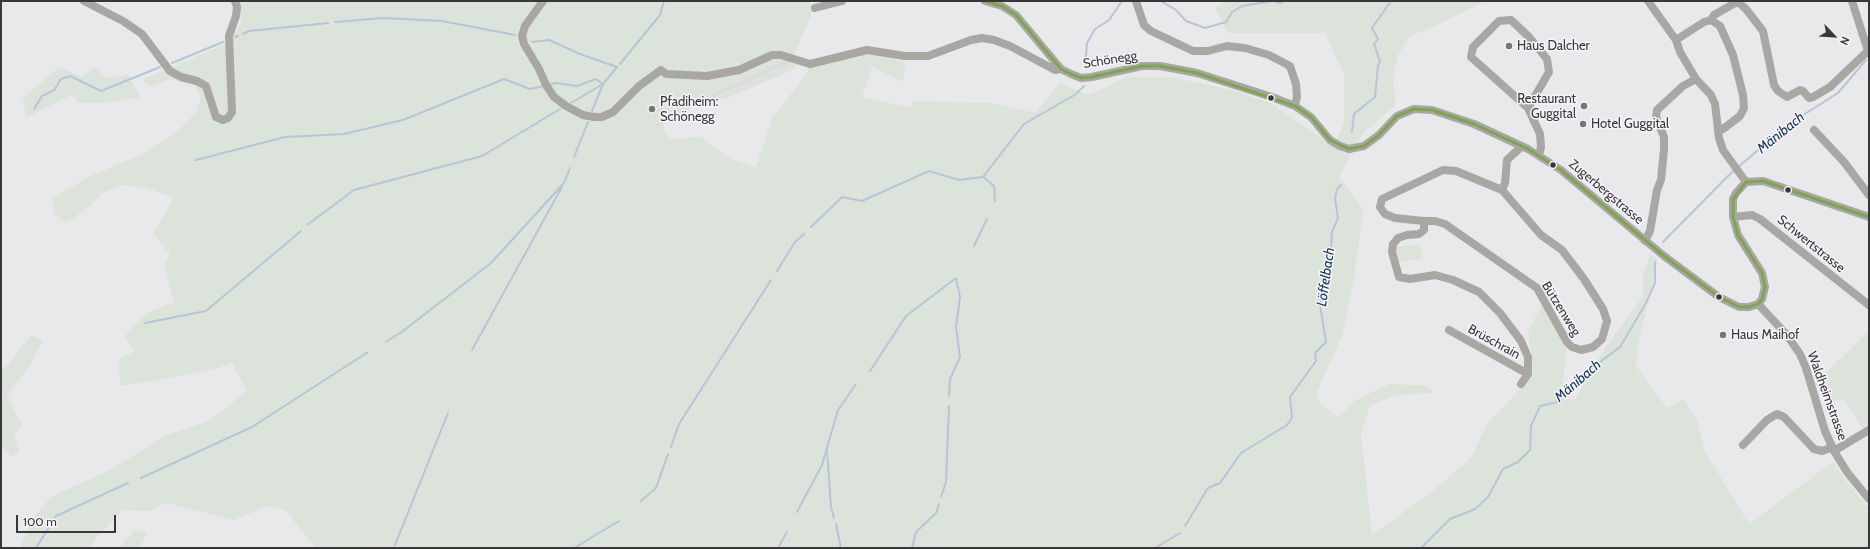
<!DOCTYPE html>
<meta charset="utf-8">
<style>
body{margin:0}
#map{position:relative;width:1870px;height:549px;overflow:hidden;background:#e9e8ea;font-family:Cabin,sans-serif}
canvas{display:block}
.frame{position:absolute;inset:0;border:2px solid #383739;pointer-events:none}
.north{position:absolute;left:1814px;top:16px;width:40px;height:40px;-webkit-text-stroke:3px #f7f4f9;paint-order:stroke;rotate:115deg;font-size:11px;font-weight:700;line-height:16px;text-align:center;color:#383739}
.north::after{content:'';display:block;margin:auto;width:14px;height:18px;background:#383739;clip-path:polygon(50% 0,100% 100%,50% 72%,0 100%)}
.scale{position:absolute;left:16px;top:515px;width:100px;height:18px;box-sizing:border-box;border:2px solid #383739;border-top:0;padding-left:5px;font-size:12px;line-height:14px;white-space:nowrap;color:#383739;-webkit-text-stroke:3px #f7f4f9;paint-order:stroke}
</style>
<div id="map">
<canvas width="1870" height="549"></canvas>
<div class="frame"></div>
<div class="north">N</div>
<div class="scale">100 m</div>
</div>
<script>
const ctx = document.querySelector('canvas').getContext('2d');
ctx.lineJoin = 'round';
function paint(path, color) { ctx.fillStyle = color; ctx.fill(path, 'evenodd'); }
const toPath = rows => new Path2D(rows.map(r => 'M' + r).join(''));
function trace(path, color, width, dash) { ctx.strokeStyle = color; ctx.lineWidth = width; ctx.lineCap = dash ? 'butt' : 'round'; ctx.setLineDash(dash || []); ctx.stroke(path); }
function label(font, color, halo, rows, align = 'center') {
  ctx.font = font + ' Cabin,sans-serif'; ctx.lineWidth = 3; ctx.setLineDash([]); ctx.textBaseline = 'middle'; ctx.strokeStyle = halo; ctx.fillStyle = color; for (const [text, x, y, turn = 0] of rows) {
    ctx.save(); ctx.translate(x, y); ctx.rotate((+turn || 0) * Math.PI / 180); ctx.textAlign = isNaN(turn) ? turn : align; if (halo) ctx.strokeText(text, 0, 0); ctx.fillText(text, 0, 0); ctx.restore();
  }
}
paint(toPath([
 [786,60,792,62,665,120,665,116]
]), '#ded9e0');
paint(toPath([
 [238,1,810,1,811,16,794,55,766,53,743,66,727,71,697,74,667,72,666,75,696,77,713,76,745,69,772,59,786,60,665,116,664,131,671,139,701,137,730,159,756,167,772,118,808,72,808,68,866,54,875,54,905,62,904,82,872,67,862,97,912,108,913,101,992,103,1035,113,1060,83,1089,95,1127,77,1171,77,1227,89,1271,103,1334,147,1344,122,1344,75,1325,33,1228,33,1215,8,1227,1,1485,1,1433,27,1410,36,1397,57,1393,79,1396,105,1365,131,1357,142,1339,177,1363,209,1354,279,1343,334,1317,391,1319,402,1338,418,1354,401,1389,384,1428,386,1435,393,1397,395,1370,405,1361,435,1372,535,1433,491,1471,458,1487,424,1513,397,1534,371,1528,331,1542,305,1555,317,1567,347,1563,380,1565,399,1575,399,1604,350,1643,296,1643,274,1650,255,1658,260,1639,340,1636,366,1667,408,1684,399,1697,420,1704,450,1749,524,1833,462,1846,481,1869,508,1869,548,316,548,285,510,267,506,234,520,166,503,150,511,122,510,95,539,90,548,20,548,34,517,51,497,112,469,164,436,209,421,247,391,232,363,215,369,148,382,120,386,119,359,135,351,125,336,145,314,174,302,164,264,170,254,153,234,174,198,147,188,121,185,104,192,85,210,66,223,55,215,52,199,88,177,142,154,176,133,196,113,201,97,194,85,171,79,151,87,142,80,230,42,242,20],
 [792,62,797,63,797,66,790,71,730,97,694,106],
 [59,67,82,77,95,67,106,78,128,75,141,97,115,102,80,103,72,95,26,118,23,98],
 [1420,244,1422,259,1397,262,1395,247],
 [1869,331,1869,427,1864,430,1843,399,1832,402,1814,384],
 [31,335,43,341,30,365,7,396,22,425,14,434,19,452,12,457,1,446,1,369,7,366],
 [135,530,147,533,140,548,118,548]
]), '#dce3db');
trace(toPath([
 [1161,1,1176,10,1186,21,1205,28,1226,22,1232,12,1242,6,1273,1],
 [1274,1,1280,3,1284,1],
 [335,22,383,18,442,21,515,35],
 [243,34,249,31,328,23],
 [235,37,238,36],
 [532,42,549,40,580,54,617,67,603,84,592,111],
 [172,63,223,42],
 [620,64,660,15,664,1],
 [1085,68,1087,43,1095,29,1109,20,1122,1],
 [549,85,556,83,577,86,596,79,603,84,571,103],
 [34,109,42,96,54,90,61,79,70,76,101,91,160,67],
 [1352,132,1354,114,1375,97,1378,66,1380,61,1374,44,1378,39,1372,28,1391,1],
 [574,157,588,122],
 [196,160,285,137,344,134,403,120,504,79,530,89,544,86],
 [1737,168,1757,151,1779,137,1800,117,1838,93,1866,60],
 [995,201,994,186,983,177,1024,124,1076,94,1084,86],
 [307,225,354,190,482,156,560,109],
 [811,227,842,197,862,201,929,171,959,180,983,177],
 [1663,242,1734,170],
 [974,246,987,219],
 [777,271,795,242,804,234],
 [145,323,206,311,301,231],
 [386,342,403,331,491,263,564,183,570,168],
 [472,350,562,187],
 [870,371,906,316,956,278,960,297,956,327,960,357,950,379,949,396],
 [671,447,679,424,771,280],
 [827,451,831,507,834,518],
 [141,478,252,427,368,352],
 [941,497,946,482,949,406],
 [641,501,656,488,668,454],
 [797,512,822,465,838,410,856,384],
 [836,524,841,548],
 [1185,526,1208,488,1220,483,1241,453,1287,425,1292,418,1290,397,1316,361,1315,353,1326,342,1320,305,1330,266,1332,232,1338,218,1335,199,1337,189,1341,185],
 [395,545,448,413],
 [36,548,56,516,128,483],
 [574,548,619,521],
 [778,548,787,532],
 [912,548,916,532,936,513,939,504],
 [1155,548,1180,533],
 [1421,548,1450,519,1475,509,1488,497,1503,469,1518,462,1530,450,1531,426,1540,406,1558,402,1589,370,1620,347,1646,303,1655,283,1655,262]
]), '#b7c6d6', 2);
trace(toPath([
 [84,1,123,21,142,34,170,71,181,77,197,81,206,86,216,117,223,120,228,118,232,112,229,36,236,16,237,7,235,1],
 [543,1,525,26,522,36,524,44,539,69,546,85,554,97,566,106,583,115,594,117,602,117,613,112,639,86,661,70,666,74,707,76,739,70,772,55,781,55,810,64,867,50,905,56,928,56,971,40,982,38,994,40,1010,46,1055,70,1061,69],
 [985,1,1002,6,1016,15,1061,69,1071,74,1081,78,1092,77,1142,66,1160,66,1197,73,1272,97,1295,106,1311,117,1330,140,1340,146,1349,149,1364,146,1379,135,1397,116,1414,109,1432,110,1474,124,1528,149,1561,170,1664,256,1719,297,1739,307,1749,307,1758,304,1762,299,1765,287,1762,273,1738,235,1733,217,1733,199,1736,193,1746,182,1763,181,1869,217],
 [1136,1,1144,25,1151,31,1193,51,1208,51,1227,46,1245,48,1269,55,1290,66,1296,84,1297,96,1295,106],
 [1648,1,1676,40,1680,52,1696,79,1711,95,1715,104,1719,138,1723,150,1746,182],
 [1852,1,1869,54],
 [815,8,842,1],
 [1711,20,1714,15,1735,3,1739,3,1746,9,1763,31,1774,85,1778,91,1787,97,1800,90,1803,91,1809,98,1813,97,1830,87,1869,50],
 [1676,40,1704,22,1711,20,1720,26,1733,55,1743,95,1744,108,1740,116,1723,129,1718,131],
 [1528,108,1549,72,1547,59,1529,37,1511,20,1499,21,1473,47,1471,57,1528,108,1540,134,1541,147,1539,155],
 [1814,130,1844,162,1869,195],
 [1502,190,1505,183,1507,160,1522,146],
 [1733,217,1752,215,1760,219,1869,305],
 [1424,221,1435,221,1445,224,1537,288,1567,342,1572,347,1581,350,1593,347,1602,339,1607,321,1603,309,1584,279,1562,250,1541,235,1502,190,1456,171,1443,170,1382,199,1380,207,1385,214,1395,218,1424,221,1424,230,1419,234,1407,235,1398,238,1393,244,1392,252,1399,277,1410,279,1435,275,1453,280,1479,292,1500,313,1521,341,1528,357,1528,374,1521,384],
 [1645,241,1650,231,1657,190,1661,180,1664,149,1664,137,1656,117,1657,110,1683,86,1696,79],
 [1758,304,1786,334,1800,354,1806,368,1825,431,1834,451,1847,472,1869,499],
 [1449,330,1528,374],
 [1743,445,1767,420,1777,414,1784,417,1814,449,1822,451,1833,447],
 [1834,451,1869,430]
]), '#a8a7a4', 8);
trace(toPath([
 [985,1,1002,6,1016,15,1061,69,1071,74,1081,78,1092,77,1142,66,1160,66,1197,73,1295,106,1311,117,1330,140,1349,149,1364,146,1379,135,1397,116,1414,109,1432,110,1474,124,1528,149,1561,170,1664,256,1719,297,1739,307,1749,307,1758,304,1762,299,1765,287,1762,273,1738,235,1733,217,1733,199,1746,182,1763,181,1869,217]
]), '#81a354', 3);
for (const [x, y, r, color] of [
 [1509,46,4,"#767577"],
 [1271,98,3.5,"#383739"],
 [1584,106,4,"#767577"],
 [652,109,4,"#767577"],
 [1583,124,4,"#767577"],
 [1553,165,3.5,"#383739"],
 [1788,190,3.5,"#383739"],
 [1719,297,3.5,"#383739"],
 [1723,335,4,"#767577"]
]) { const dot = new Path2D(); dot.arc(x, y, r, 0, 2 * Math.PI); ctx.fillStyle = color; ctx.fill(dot); trace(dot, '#f7f4f9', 1.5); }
label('13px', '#383739', '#f7f4f9', [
 ["Haus Dalcher",1517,46],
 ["Restaurant",1576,99,"right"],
 ["Guggital",1576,114,"right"],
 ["Pfadiheim:",660,102],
 ["Schönegg",660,117],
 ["Hotel Guggital",1591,124],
 ["Haus Maihof",1731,335]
], 'left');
label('13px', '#383739', '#f7f4f9', [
 ["Schönegg",1110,60,-9],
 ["Zugerbergstrasse",1606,192,40],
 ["Schwertstrasse",1811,244,39],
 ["Bützenweg",1561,309,58],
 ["Brüschrain",1494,342,29],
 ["Waldheimstrasse",1827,396,70]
]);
label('italic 14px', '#113656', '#f7f4f9', [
 ["Mänibach",1781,133,-39],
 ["Löffelbach",1326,277,-82],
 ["Mänibach",1578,381,-41]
]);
</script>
